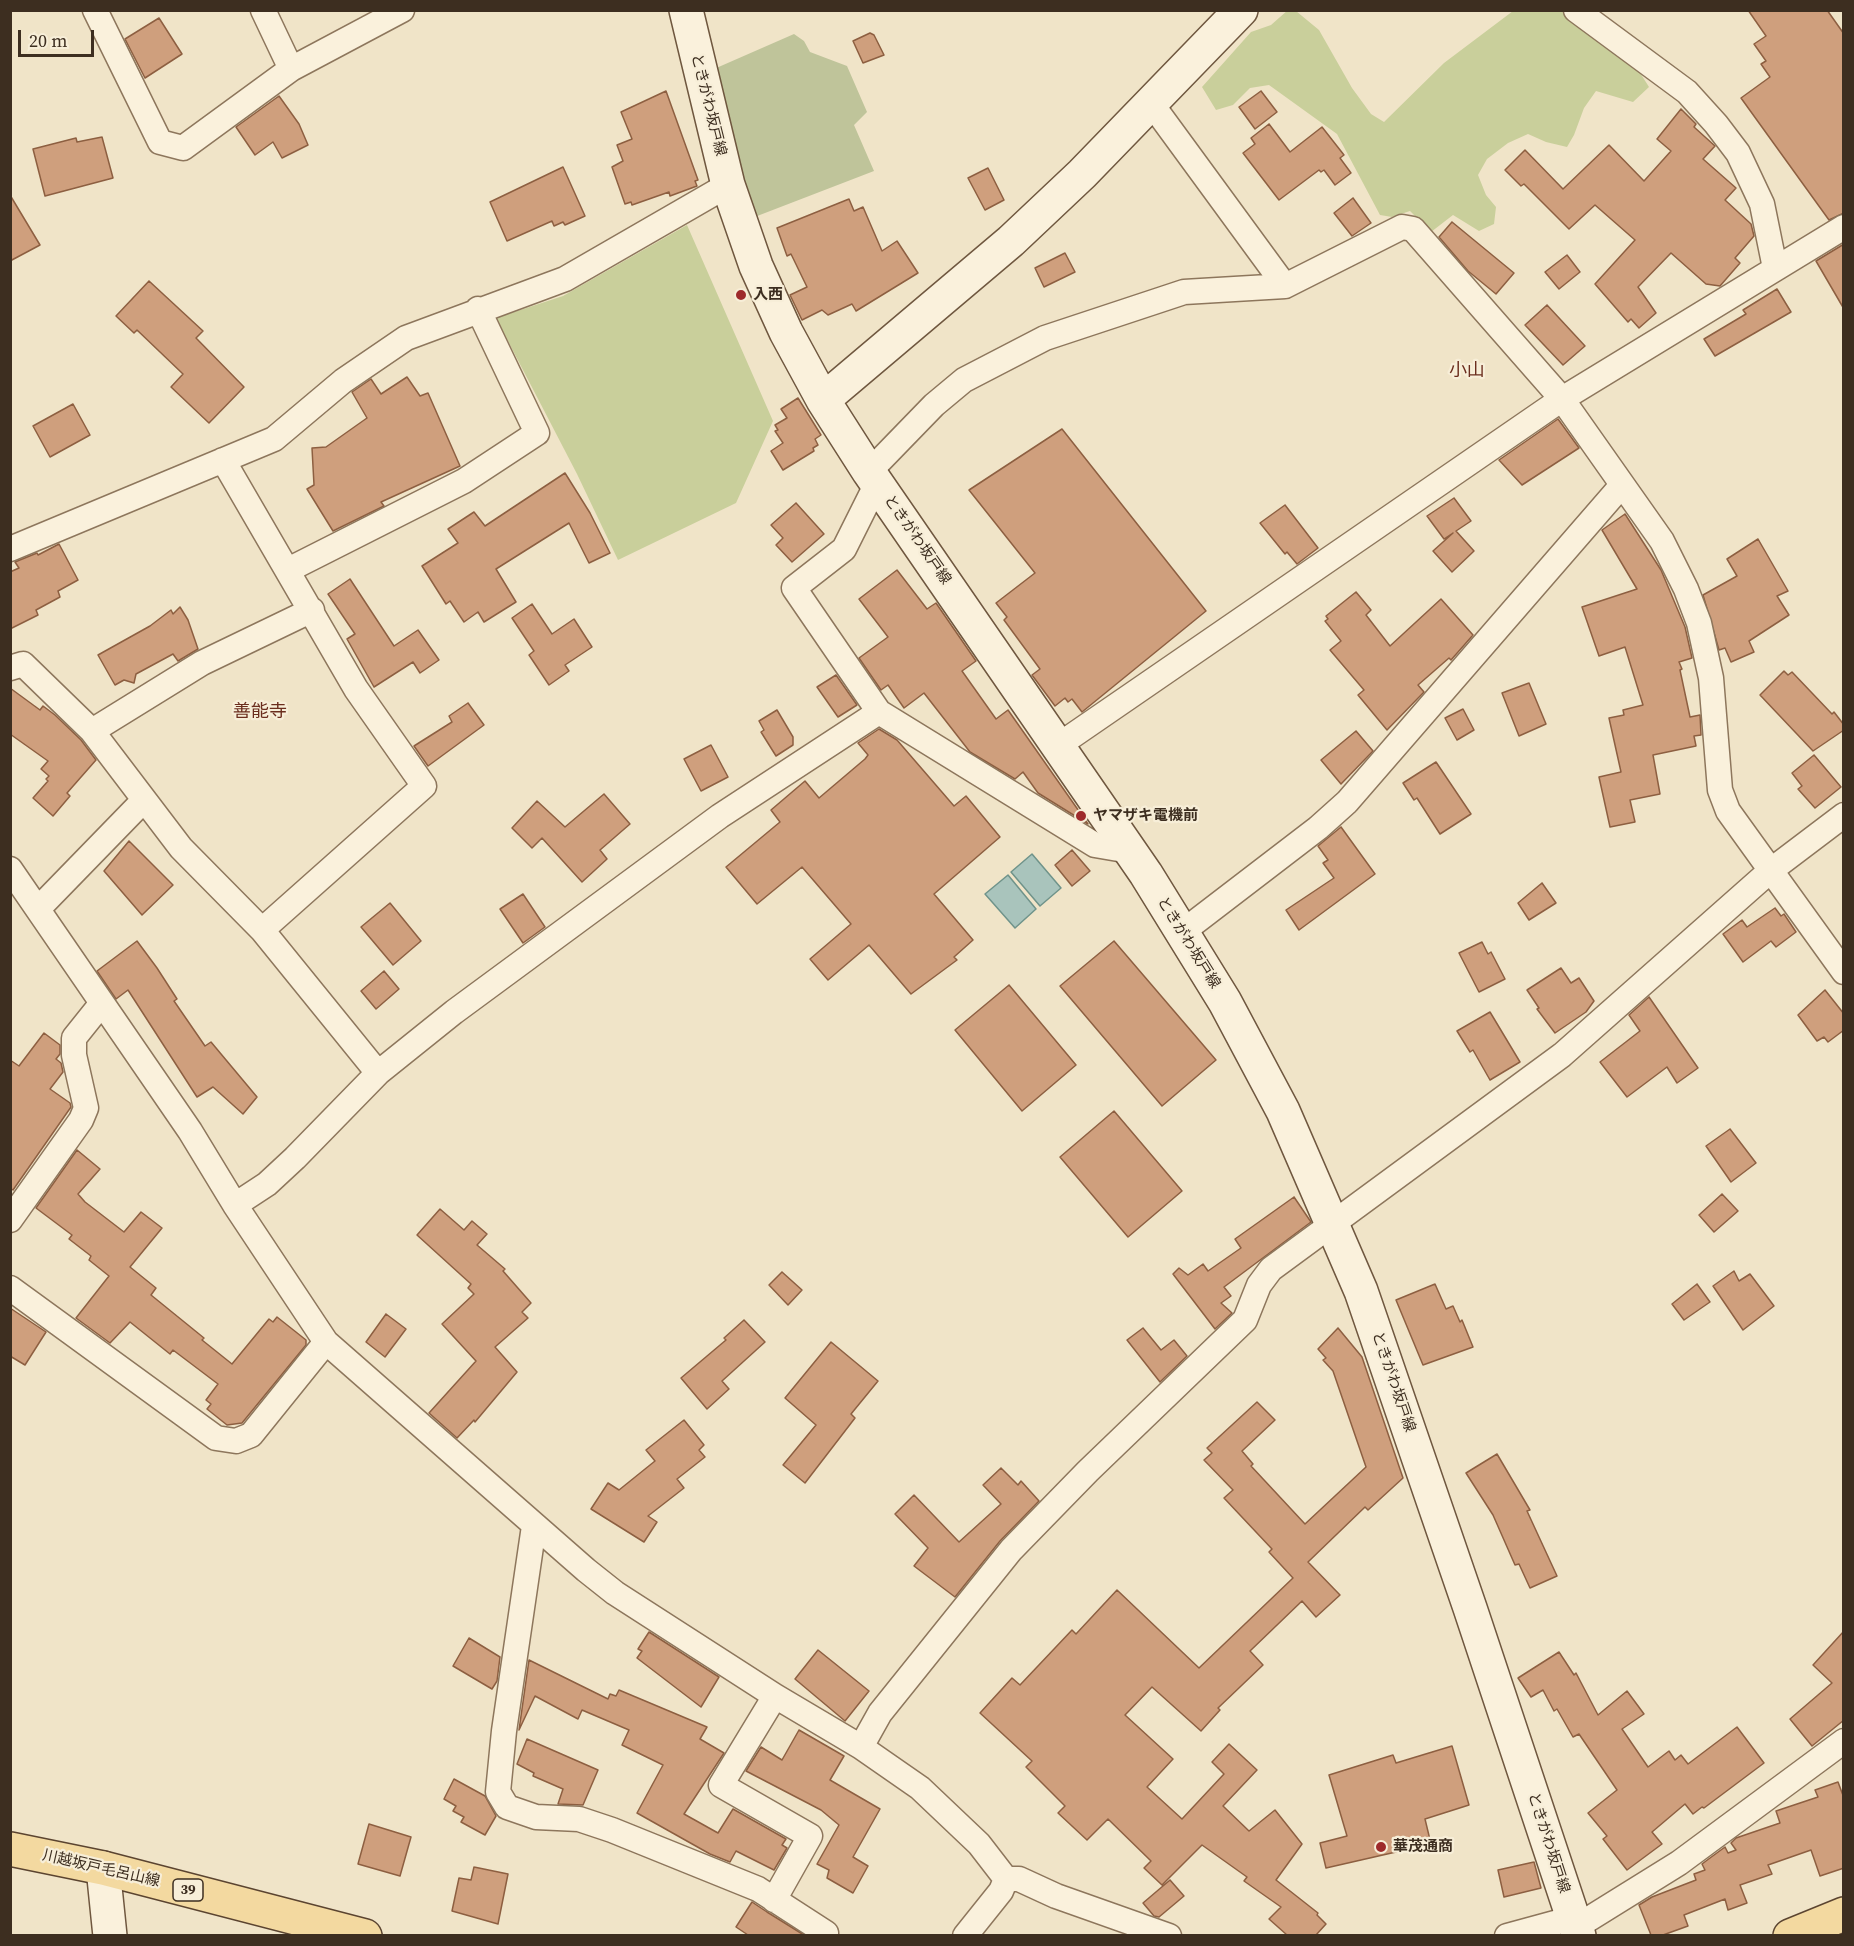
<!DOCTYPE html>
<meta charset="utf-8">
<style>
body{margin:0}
#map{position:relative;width:1854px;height:1946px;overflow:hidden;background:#f0e4c8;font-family:"Source Serif 4",serif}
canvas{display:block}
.frame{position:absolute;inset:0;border:12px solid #3d2e20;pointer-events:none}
.scale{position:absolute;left:18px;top:30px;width:76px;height:27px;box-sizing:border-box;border:3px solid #3d2e20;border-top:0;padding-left:8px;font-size:18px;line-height:21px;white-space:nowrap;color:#3d2e20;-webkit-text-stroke:4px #f7eed8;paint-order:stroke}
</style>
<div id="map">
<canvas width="1854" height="1946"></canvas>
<div class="frame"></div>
<div class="scale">20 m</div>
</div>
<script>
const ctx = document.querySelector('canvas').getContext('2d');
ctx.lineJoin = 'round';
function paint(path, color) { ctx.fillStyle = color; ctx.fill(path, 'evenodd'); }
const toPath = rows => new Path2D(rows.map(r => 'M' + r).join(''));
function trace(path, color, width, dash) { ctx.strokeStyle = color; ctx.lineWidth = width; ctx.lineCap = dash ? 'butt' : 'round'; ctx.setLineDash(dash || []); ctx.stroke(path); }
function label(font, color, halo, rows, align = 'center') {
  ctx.font = font + ' "Source Serif 4","Noto Sans JP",serif'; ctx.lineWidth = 4.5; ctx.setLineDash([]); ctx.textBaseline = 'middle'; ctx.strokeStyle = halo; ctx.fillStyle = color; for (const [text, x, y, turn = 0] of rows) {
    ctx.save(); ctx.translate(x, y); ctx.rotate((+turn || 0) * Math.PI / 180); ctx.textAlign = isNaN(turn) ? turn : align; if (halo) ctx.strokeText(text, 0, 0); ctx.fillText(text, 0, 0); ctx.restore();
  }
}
paint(toPath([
 [1288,10,1296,11,1319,30,1352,88,1371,114,1384,122,1444,63,1513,11,1561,11,1614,54,1637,68,1649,87,1633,102,1596,91,1584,108,1574,135,1567,147,1546,142,1528,134,1508,143,1487,159,1478,175,1486,195,1496,207,1494,224,1479,231,1453,215,1431,232,1410,211,1392,217,1380,215,1337,134,1269,85,1250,88,1233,105,1216,110,1202,87,1251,32,1271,25],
 [687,225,773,421,736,503,618,560,577,474,496,318,563,296]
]), '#c9cf9b');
paint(toPath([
 [794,34,804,41,810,52,847,66,867,112,854,125,874,171,752,218,714,69]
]), '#bfc49a');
const water = toPath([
 [1032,854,1061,888,1040,906,1011,872,1032,854],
 [1008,875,1036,909,1015,928,985,894,1008,875]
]);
paint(water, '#a9c4bc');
trace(water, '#6f938a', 1.5);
const building = toPath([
 [1748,10,1827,10,1844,34,1844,213,1829,220,1741,98,1770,77,1761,64,1766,61,1754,44,1766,36,1748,10],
 [159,18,182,54,145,78,125,39,159,18],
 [870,33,874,35,884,55,863,63,853,41,870,33],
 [666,91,698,180,695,181,697,186,670,196,669,192,632,205,631,202,625,204,612,167,623,161,617,145,632,139,621,112,666,91],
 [1261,91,1277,112,1255,129,1239,107,1261,91],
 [279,96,299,124,308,145,282,158,273,142,255,155,236,127,279,96],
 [1681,109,1696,124,1694,127,1715,146,1703,159,1736,188,1725,200,1751,224,1754,236,1735,258,1740,263,1720,286,1706,284,1671,253,1638,287,1656,313,1639,328,1631,319,1628,322,1595,284,1635,240,1595,205,1569,229,1524,184,1521,186,1505,170,1525,150,1563,189,1609,145,1644,181,1671,151,1657,139,1681,109],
 [1269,124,1290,152,1322,127,1344,155,1340,158,1351,173,1335,185,1324,170,1321,172,1319,170,1279,200,1243,153,1255,144,1251,138,1269,124],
 [102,137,113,178,45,196,33,149,76,138,77,142,102,137],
 [563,167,585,216,565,225,563,222,554,226,552,221,507,241,490,202,563,167],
 [988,168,1004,200,985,210,968,178,988,168],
 [10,195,40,245,10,261,10,195],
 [1353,198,1371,223,1352,236,1334,213,1353,198],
 [849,199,854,211,863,207,882,251,897,241,918,273,856,311,852,304,828,315,822,310,802,320,790,295,807,287,791,254,787,256,777,228,849,199],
 [1452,222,1514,273,1496,294,1468,271,1439,237,1452,222],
 [1844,244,1844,309,1816,261,1844,244],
 [1065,253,1075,272,1044,287,1035,268,1065,253],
 [1567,255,1580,272,1559,289,1545,272,1567,255],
 [149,281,203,331,196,338,244,387,209,423,171,387,183,374,137,330,134,333,116,316,149,281],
 [1777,289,1791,312,1715,356,1704,339,1746,314,1743,310,1777,289],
 [1547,305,1585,346,1563,365,1525,325,1547,305],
 [407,377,420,396,428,393,460,466,381,502,384,506,333,531,307,489,314,485,312,448,326,447,367,418,352,392,371,379,381,394,407,377],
 [798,398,821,435,815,439,818,445,813,448,814,451,783,470,771,451,783,443,775,431,778,430,775,425,787,418,781,409,798,398],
 [73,404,90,435,50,457,33,426,73,404],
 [1558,419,1579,448,1522,485,1499,460,1558,419],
 [1062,429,1206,611,1082,712,1072,699,1068,702,1065,698,1055,706,1032,675,1040,669,1004,620,1007,617,996,603,1035,573,969,490,1062,429],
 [565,473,590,513,610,553,589,563,569,523,496,569,516,602,484,622,478,612,464,622,450,601,446,604,422,566,458,543,448,529,474,512,485,526,565,473],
 [1454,498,1471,521,1456,531,1474,551,1452,572,1433,551,1453,533,1444,539,1427,516,1454,498],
 [796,503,824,534,792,562,776,545,783,538,771,525,796,503],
 [1285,505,1318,548,1297,564,1287,552,1285,554,1260,523,1285,505],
 [1625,514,1661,570,1685,627,1692,658,1679,662,1682,669,1680,670,1690,717,1700,715,1701,735,1694,736,1696,746,1653,755,1660,794,1630,800,1635,822,1610,827,1599,777,1621,772,1609,718,1624,715,1623,710,1643,705,1625,647,1599,656,1582,607,1637,589,1602,530,1625,514],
 [1758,539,1788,591,1777,596,1789,615,1749,641,1754,652,1731,662,1725,648,1719,650,1703,595,1737,576,1727,559,1758,539],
 [59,544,78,580,58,591,60,597,36,610,38,615,10,629,10,572,19,568,15,562,37,553,38,555,59,544],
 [897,570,927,609,936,603,976,661,962,671,996,719,1008,710,1088,824,1038,793,1023,772,1015,779,970,752,924,693,904,708,888,685,881,690,859,658,888,637,859,599,897,570],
 [350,579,394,646,418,630,439,660,420,673,413,662,374,687,347,639,355,634,328,594,350,579],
 [1356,592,1371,610,1366,615,1390,646,1441,599,1473,635,1451,660,1449,658,1418,685,1424,692,1387,730,1358,695,1364,690,1330,650,1341,641,1325,621,1328,619,1326,616,1356,592],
 [532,604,552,634,574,619,592,647,565,665,569,671,549,685,529,655,534,651,512,618,532,604],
 [180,607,188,620,198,649,178,661,173,654,136,674,134,683,124,680,115,685,98,655,150,626,171,610,173,614,180,607],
 [1784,671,1788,675,1792,672,1832,714,1834,712,1844,725,1844,730,1813,751,1760,695,1784,671],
 [836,675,857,705,838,717,817,687,836,675],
 [1529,683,1546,724,1519,736,1502,693,1529,683],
 [10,688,40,710,43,706,55,715,81,740,96,760,67,793,70,796,53,816,33,798,48,781,46,779,49,776,41,769,48,761,10,734,10,688],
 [468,703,484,725,428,766,414,746,452,722,449,716,468,703],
 [1463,709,1474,730,1457,740,1445,718,1463,709],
 [777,710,793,737,793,745,776,756,761,732,764,730,759,721,777,710],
 [879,729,897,740,954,806,966,796,1000,837,934,894,973,940,954,957,957,960,911,994,869,945,828,980,810,959,851,924,802,867,757,904,726,867,780,822,771,810,805,781,819,798,865,759,868,755,858,743,879,729],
 [1356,731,1373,751,1341,784,1321,760,1356,731],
 [711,745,728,777,701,791,684,759,711,745],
 [1814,755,1841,787,1815,808,1798,789,1802,786,1792,773,1814,755],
 [1436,762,1471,814,1440,834,1417,798,1414,800,1403,783,1436,762],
 [604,794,630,824,600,850,607,859,582,882,542,838,532,848,512,828,537,801,565,827,604,794],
 [1341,827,1375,874,1299,930,1286,910,1334,878,1323,863,1328,860,1318,846,1341,827],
 [129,841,173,885,142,915,104,871,129,841],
 [1072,850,1090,871,1072,886,1055,865,1072,850],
 [1542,883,1556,903,1529,920,1518,903,1542,883],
 [523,894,545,927,523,943,500,909,523,894],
 [390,903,421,941,393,965,361,927,390,903],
 [1775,908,1781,916,1784,914,1796,932,1776,947,1771,941,1743,962,1723,934,1742,920,1747,927,1775,908],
 [137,941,157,968,177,999,174,1001,205,1046,211,1042,257,1097,243,1114,213,1087,197,1097,128,990,116,999,97,971,137,941],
 [1114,941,1216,1060,1162,1106,1060,986,1114,941],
 [1482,942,1488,954,1491,952,1505,979,1479,992,1459,953,1482,942],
 [1561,968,1571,983,1579,978,1594,1001,1586,1012,1555,1033,1537,1009,1539,1008,1527,990,1561,968],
 [384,971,399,989,376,1009,361,991,384,971],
 [1009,985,1076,1065,1022,1111,955,1030,1009,985],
 [1825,990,1844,1014,1844,1030,1828,1042,1824,1037,1817,1041,1798,1015,1825,990],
 [1649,997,1698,1068,1677,1083,1667,1067,1627,1097,1600,1062,1640,1031,1629,1015,1649,997],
 [1490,1012,1520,1062,1490,1080,1473,1050,1470,1052,1457,1031,1490,1012],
 [44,1033,60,1045,60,1054,56,1059,61,1063,63,1072,50,1089,70,1103,71,1107,13,1190,10,1188,10,1060,19,1066,44,1033],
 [1114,1111,1182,1191,1128,1237,1060,1157,1114,1111],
 [1730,1129,1756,1163,1731,1182,1706,1146,1730,1129],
 [77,1150,100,1169,78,1194,85,1202,124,1232,141,1212,162,1228,130,1267,156,1288,151,1295,204,1338,202,1340,232,1364,269,1319,273,1322,277,1317,306,1340,306,1345,242,1423,227,1425,207,1409,211,1404,206,1400,218,1384,173,1350,170,1354,130,1322,110,1343,76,1318,109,1276,89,1260,91,1256,69,1239,72,1235,36,1208,77,1150],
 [1722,1194,1738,1211,1714,1232,1699,1215,1722,1194],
 [1294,1197,1311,1222,1224,1287,1231,1296,1221,1303,1232,1313,1215,1329,1173,1274,1179,1268,1188,1275,1203,1264,1208,1271,1241,1248,1235,1239,1294,1197],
 [440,1209,464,1230,472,1221,487,1234,477,1245,505,1269,503,1271,531,1303,522,1312,528,1318,495,1347,517,1372,475,1422,474,1420,457,1438,429,1413,476,1361,442,1324,474,1294,468,1288,471,1284,417,1235,440,1209],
 [1734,1271,1739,1281,1750,1274,1774,1306,1743,1330,1713,1286,1734,1271],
 [782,1272,802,1290,788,1305,769,1285,782,1272],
 [1435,1284,1446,1309,1453,1306,1460,1322,1462,1320,1473,1347,1423,1365,1396,1300,1435,1284],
 [1697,1284,1710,1302,1684,1320,1672,1304,1697,1284],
 [10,1308,46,1332,25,1365,10,1356,10,1308],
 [386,1314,406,1329,385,1357,366,1342,386,1314],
 [744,1320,765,1342,722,1381,729,1389,707,1409,681,1378,726,1340,724,1338,744,1320],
 [1143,1328,1161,1350,1174,1340,1187,1356,1160,1382,1127,1340,1143,1328],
 [1338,1328,1362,1357,1403,1478,1368,1510,1365,1507,1308,1562,1340,1595,1316,1617,1302,1601,1250,1651,1263,1665,1218,1708,1220,1710,1201,1731,1152,1687,1125,1715,1173,1759,1147,1787,1182,1819,1224,1774,1212,1762,1229,1744,1257,1770,1223,1806,1249,1831,1275,1810,1302,1844,1276,1880,1318,1913,1317,1915,1326,1924,1316,1935,1287,1935,1269,1919,1281,1907,1244,1881,1247,1877,1202,1845,1162,1885,1144,1868,1151,1861,1108,1819,1087,1840,1058,1813,1065,1806,1026,1767,1032,1761,980,1713,1012,1678,1020,1685,1072,1630,1076,1634,1117,1590,1199,1668,1293,1578,1269,1552,1272,1549,1224,1498,1233,1490,1204,1460,1212,1453,1207,1448,1257,1402,1275,1420,1242,1451,1253,1464,1251,1466,1305,1524,1366,1467,1333,1371,1323,1360,1326,1358,1318,1349,1338,1328],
 [831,1342,878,1381,851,1414,855,1418,805,1483,783,1465,816,1425,785,1398,831,1342],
 [684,1420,704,1445,699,1450,705,1457,677,1479,684,1488,648,1516,657,1522,644,1542,591,1509,608,1483,619,1490,655,1461,646,1450,684,1420],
 [1497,1454,1530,1510,1527,1511,1557,1576,1530,1588,1519,1564,1515,1565,1493,1515,1466,1473,1497,1454],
 [1001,1468,1018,1485,1021,1481,1039,1501,1000,1541,955,1597,914,1566,928,1548,895,1514,914,1495,959,1542,1001,1504,983,1485,1001,1468],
 [1844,1631,1844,1720,1812,1746,1790,1719,1832,1683,1813,1665,1844,1631],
 [649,1632,719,1677,701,1707,637,1658,642,1651,638,1649,649,1632],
 [469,1638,500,1657,497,1681,492,1689,453,1666,469,1638],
 [818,1650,869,1691,845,1721,795,1679,818,1650],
 [1559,1652,1574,1675,1576,1673,1598,1715,1627,1691,1644,1714,1622,1729,1648,1767,1669,1751,1675,1760,1681,1755,1688,1764,1737,1727,1764,1763,1704,1808,1702,1807,1693,1814,1685,1804,1652,1832,1662,1844,1627,1870,1603,1839,1607,1836,1588,1813,1617,1790,1579,1734,1573,1737,1557,1709,1554,1711,1543,1690,1531,1697,1518,1678,1559,1652],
 [529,1660,608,1699,610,1694,616,1696,619,1690,707,1727,700,1739,724,1753,684,1814,718,1833,733,1809,786,1839,782,1845,787,1848,774,1870,736,1851,730,1862,710,1854,637,1813,663,1765,622,1745,629,1730,582,1710,578,1719,535,1696,519,1730,529,1660],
 [799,1730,844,1756,830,1780,880,1809,853,1857,868,1866,853,1893,827,1878,829,1870,817,1864,839,1825,821,1810,746,1771,761,1747,782,1760,799,1730],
 [527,1739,598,1770,583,1805,558,1804,563,1789,533,1776,534,1773,517,1764,527,1739],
 [1452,1746,1469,1805,1425,1819,1431,1844,1326,1868,1320,1843,1347,1836,1329,1775,1393,1755,1396,1763,1452,1746],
 [454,1779,485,1796,496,1816,485,1835,461,1822,464,1817,453,1811,456,1806,444,1799,454,1779],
 [1838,1782,1844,1798,1844,1868,1820,1876,1811,1850,1768,1865,1772,1874,1740,1885,1747,1903,1728,1910,1725,1899,1684,1915,1688,1926,1663,1935,1651,1935,1639,1905,1652,1897,1696,1880,1694,1874,1705,1870,1702,1864,1710,1858,1725,1847,1728,1853,1736,1850,1731,1843,1736,1838,1780,1823,1776,1811,1818,1797,1815,1790,1838,1782],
 [369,1824,411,1837,400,1876,358,1864,369,1824],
 [1534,1862,1541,1888,1504,1897,1498,1870,1534,1862],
 [474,1867,508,1874,498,1924,452,1911,459,1878,471,1880,474,1867],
 [1170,1880,1184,1896,1159,1917,1154,1916,1143,1903,1170,1880],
 [752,1902,767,1912,804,1935,748,1935,736,1927,752,1902]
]);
paint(building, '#cf9f7d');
trace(building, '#8d5f41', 1.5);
const street = toPath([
 [95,10,160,142,183,148,291,69,402,10],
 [263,10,291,69],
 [1576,10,1687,92,1716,124,1738,153,1762,204,1775,268],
 [1151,103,1285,286],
 [223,460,356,689,424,786,262,930],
 [869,472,934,405,964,380,1045,338,1184,292,1285,286,1402,227,1413,229,1562,399,1662,541,1686,589,1699,623,1711,678,1720,790,1728,811,1844,972],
 [877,483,844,549,794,588,879,712,1095,845,1130,851],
 [10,549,274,439,343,381,406,338,565,279,728,185],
 [288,570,464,481,537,433,478,309],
 [10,668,23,664,92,731,181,848,262,930,378,1073],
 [92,731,202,663,312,610],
 [1059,745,1562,399,1844,227],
 [10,869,190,1131,235,1205,326,1342,586,1570,615,1593,775,1696,861,1747,920,1788,979,1844,1006,1879],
 [38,909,144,800],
 [1181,933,1318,828,1347,802,1622,485],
 [235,1205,267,1184,295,1158,378,1073,454,1012,720,816,879,712],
 [10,1220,81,1120,86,1108,74,1055,74,1038,102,1003],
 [10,1288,216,1438,236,1441,251,1435,326,1342],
 [534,1526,504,1731,498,1792,507,1807,536,1817,579,1819,612,1830,758,1889,826,1933],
 [861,1747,880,1713,1011,1550,1088,1471,1245,1320,1259,1285,1271,1269,1562,1055,1770,871,1844,815],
 [1006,1879,1019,1879,1056,1896,1169,1936],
 [774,1900,810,1836,721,1785,775,1696],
 [1576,1927,1679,1863,1844,1741],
 [965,1936,1001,1891,1006,1879],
 [1507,1936,1573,1918]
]);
const secondary = toPath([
 [686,10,728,185,756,266,786,332,823,400,869,472,1146,874,1225,1002,1283,1111,1361,1291,1470,1608,1579,1936],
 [823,400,1011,241,1082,174,1241,10],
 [103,1868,110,1936]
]);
const primary = toPath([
 [10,1849,103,1868,365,1936],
 [1790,1936,1844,1914]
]);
trace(street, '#8d765c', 27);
trace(secondary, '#6f573f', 36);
trace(primary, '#5b4430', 36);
trace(street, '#faf1dc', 24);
trace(secondary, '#faf1dc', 33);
trace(primary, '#f3d9a0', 33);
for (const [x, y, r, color] of [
 [741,295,6,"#9e2a2b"],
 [1081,816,6,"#9e2a2b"],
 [1381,1847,6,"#9e2a2b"]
]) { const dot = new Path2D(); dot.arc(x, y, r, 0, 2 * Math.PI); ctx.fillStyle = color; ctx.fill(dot); trace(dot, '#f7eed8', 2); }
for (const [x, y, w] of [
 [188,1890,30]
]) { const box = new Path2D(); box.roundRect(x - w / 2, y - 11, w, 22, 4.5); ctx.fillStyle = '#f7eed8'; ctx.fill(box); trace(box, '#3d2e20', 1.5); }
label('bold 14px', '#3d2e20', null, [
 ["39",188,1890]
]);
label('15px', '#3d2e20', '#f7eed8', [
 ["ときがわ坂戸線",708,105,76],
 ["ときがわ坂戸線",917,540,55],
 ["ときがわ坂戸線",1188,943,58],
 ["ときがわ坂戸線",1393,1382,71],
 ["ときがわ坂戸線",1548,1843,72],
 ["川越坂戸毛呂山線",101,1869,13]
]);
label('bold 15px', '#3d2e20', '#f7eed8', [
 ["入西",753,295],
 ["ヤマザキ電機前",1093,816],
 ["華茂通商",1393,1847]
], 'left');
label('18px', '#6b2e1e', '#f7eed8', [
 ["小山",1467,371],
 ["善能寺",260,712]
]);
</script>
